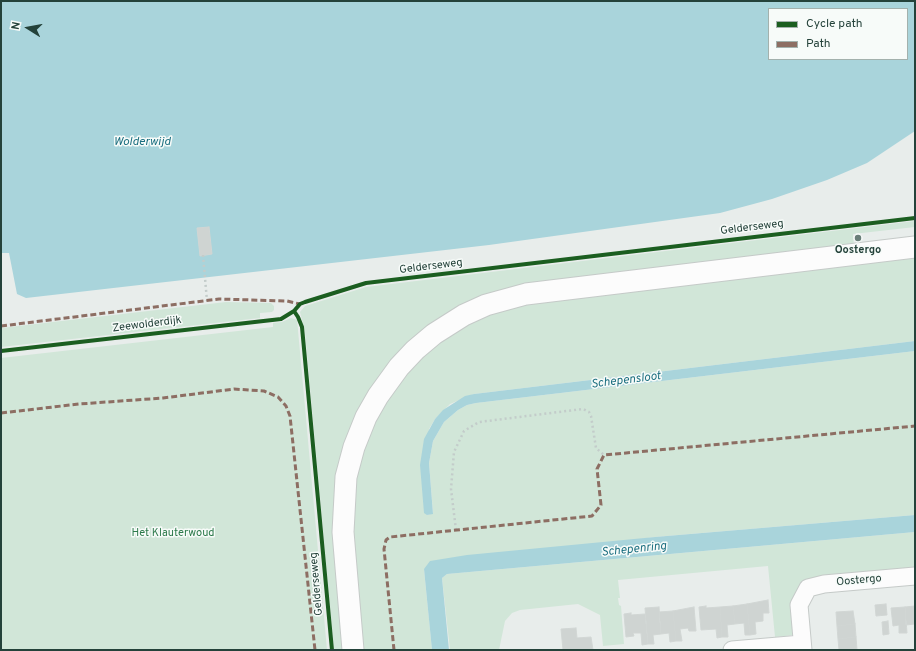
<!DOCTYPE html>
<style>
body{margin:0}
#map{position:relative;width:916px;height:651px;overflow:hidden;background:#e8edeb;font-family:Overpass,sans-serif}
canvas{display:block}
.frame{position:absolute;inset:0;border:2px solid #24423a;pointer-events:none}
.legend{position:absolute;left:768px;top:8px;width:140px;height:52px;box-sizing:border-box;background:#f7fbf9;border:1px solid #a3b1ad;margin:0;padding:5px 7px;list-style:none;font-size:12px;color:#24423a}
.legend li{display:flex;align-items:center;gap:8px;height:20px}
.legend b{width:20px;border:1px solid #a3b1ad}
.north{position:absolute;left:8px;top:8px;width:40px;height:40px;-webkit-text-stroke:3px #f7fbf9;paint-order:stroke;rotate:281deg;font-size:11px;font-weight:700;line-height:16px;text-align:center;color:#24423a}
.north::after{content:'';display:block;margin:auto;width:14px;height:18px;background:#24423a;clip-path:polygon(50% 0,100% 100%,50% 72%,0 100%)}
</style>
<div id="map">
<canvas width="916" height="651"></canvas>
<div class="frame"></div>
<ul class="legend">
<li><b style="height:5px;background:#1b5e20"></b>Cycle path</li>
<li><b style="height:5px;background:#8d6e63"></b>Path</li>
</ul>
<div class="north">N</div>
</div>
<script>
const ctx = document.querySelector('canvas').getContext('2d');
ctx.lineJoin = 'round';
function paint(path, color) { ctx.fillStyle = color; ctx.fill(path, 'evenodd'); }
const toPath = rows => new Path2D(rows.map(r => 'M' + r).join(''));
function trace(path, color, width, dash) { ctx.strokeStyle = color; ctx.lineWidth = width; ctx.lineCap = dash ? 'butt' : 'round'; ctx.setLineDash(dash || []); ctx.stroke(path); }
function label(font, color, halo, rows, align = 'center') {
  ctx.font = font + ' Overpass,sans-serif'; ctx.lineWidth = 3; ctx.setLineDash([]); ctx.textBaseline = 'middle'; ctx.strokeStyle = halo; ctx.fillStyle = color; for (const [text, x, y, turn = 0] of rows) {
    ctx.save(); ctx.translate(x, y); ctx.rotate((+turn || 0) * Math.PI / 180); ctx.textAlign = isNaN(turn) ? turn : align; if (halo) ctx.strokeText(text, 0, 0); ctx.fillText(text, 0, 0); ctx.restore();
  }
}
paint(toPath([
 [915,221,915,227,853,234,854,246,496,292,359,411,346,650,334,650,305,332,300,312,305,306,366,287],
 [915,254,915,341,474,394,450,404,435,419,429,429,427,515,433,513,429,463,433,441,444,422,458,410,467,405,476,403,915,351,915,515,655,537,424,569,432,650,361,650,351,494,369,428,408,368,456,329,510,305],
 [226,302,271,303,274,306,274,310,272,312,260,313,260,318,1,347,1,328],
 [291,318,297,320,298,330,327,650,1,650,1,358,273,327,273,323,282,322],
 [915,532,915,568,822,576,794,635,775,637,768,566,618,580,620,598,618,598,619,605,621,606,624,644,603,646,600,615,578,604,520,610,512,613,505,621,499,650,450,650,442,578,447,574]
]), '#d1e6d8');
paint(toPath([
 [1,1,915,1,915,131,867,163,827,180,772,199,720,213,489,245,26,298,17,294,9,253,1,253],
 [769,9,907,9,907,59,769,59],
 [915,341,915,351,476,403,467,405,458,410,444,422,433,441,429,463,433,514,427,515,424,513,420,465,424,439,435,419,443,410,465,396,474,394],
 [915,515,915,532,447,574,442,578,449,650,432,650,424,569,430,561,467,555,655,537]
]), '#a9d4db');
const building = toPath([
 [209,227,212,254,200,256,197,228,209,227],
 [768,600,769,613,763,613,763,621,755,622,756,634,750,635,747,604,768,600],
 [747,604,750,635,745,635,744,623,735,624,733,606,747,604],
 [886,604,887,615,876,616,875,605,886,604],
 [706,606,706,608,720,607,722,637,717,638,716,629,701,630,699,607,706,606],
 [733,606,735,624,727,625,728,637,722,637,720,607,733,606],
 [915,606,915,624,906,625,905,607,915,606],
 [659,607,661,634,653,635,654,644,648,644,645,608,659,607],
 [694,607,696,631,689,631,688,628,680,629,682,641,676,641,673,611,694,607],
 [905,607,907,633,899,633,899,625,893,626,891,608,905,607],
 [673,611,676,641,670,642,669,633,661,634,659,612,673,611],
 [853,611,855,624,837,626,836,612,853,611],
 [631,613,631,615,645,614,648,644,642,645,641,633,633,633,634,636,626,637,624,614,631,613],
 [888,621,889,634,883,635,882,622,888,621],
 [855,624,856,637,838,639,837,626,855,624],
 [576,628,577,638,591,637,593,650,563,650,561,629,576,628],
 [856,637,857,650,839,650,838,639,856,637]
]);
paint(building, '#cfd4d2');
trace(building, '#d1d6d4', 1);
const minor = toPath([
 [732,650,802,644],
 [803,650,799,605,808,588,824,584,915,576]
]);
const tertiary = toPath([
 [353,650,343,532,346,477,354,447,366,417,378,396,399,367,415,350,434,334,464,315,486,305,526,294,915,247]
]);
trace(minor, '#c5cac8', 19);
trace(tertiary, '#c5cac8', 23);
trace(toPath([
 [203,255,207,301],
 [456,530,451,489,454,452,464,431,479,422,583,409,589,412,591,416,596,448,604,455]
]), '#c3ccca', 2.5, [2, 3]);
trace(minor, '#fcfcfc', 17);
trace(tertiary, '#fcfcfc', 21);
trace(toPath([
 [1,326,219,299,287,301,300,304],
 [1,413,79,404,163,398,234,389,264,391,278,397,286,406,290,416,315,650],
 [394,650,384,549,386,540,390,537,592,516,601,505,597,469,604,455,915,426]
]), '#8d6e63', 3, [6, 3]);
trace(toPath([
 [294,311,298,317,302,327,332,650],
 [1,351,281,319,294,311,300,304,305,302,366,283,915,218]
]), '#1b5e20', 4);
for (const [x, y, r, color] of [
 [858,238,4,"#697e78"]
]) { const dot = new Path2D(); dot.arc(x, y, r, 0, 2 * Math.PI); ctx.fillStyle = color; ctx.fill(dot); trace(dot, '#f7fbf9', 1.5); }
label('11px', '#24423a', '#f7fbf9', [
 ["Gelderseweg",752,228,-7],
 ["Gelderseweg",431,267,-7],
 ["Zeewolderdijk",147,325,-7],
 ["Oostergo",859,581,-5],
 ["Gelderseweg",317,584,-95]
]);
label('bold 11px', '#24423a', '#f7fbf9', [
 ["Oostergo",858,251]
]);
label('11px', '#2d7a4b', '#f7fbf9', [
 ["Het Klauterwoud",173,534]
]);
label('italic 12px', '#1c6f80', '#f7fbf9', [
 ["Wolderwijd",142,143],
 ["Schepensloot",626,381,-7],
 ["Schepenring",634,550,-6]
]);
</script>
